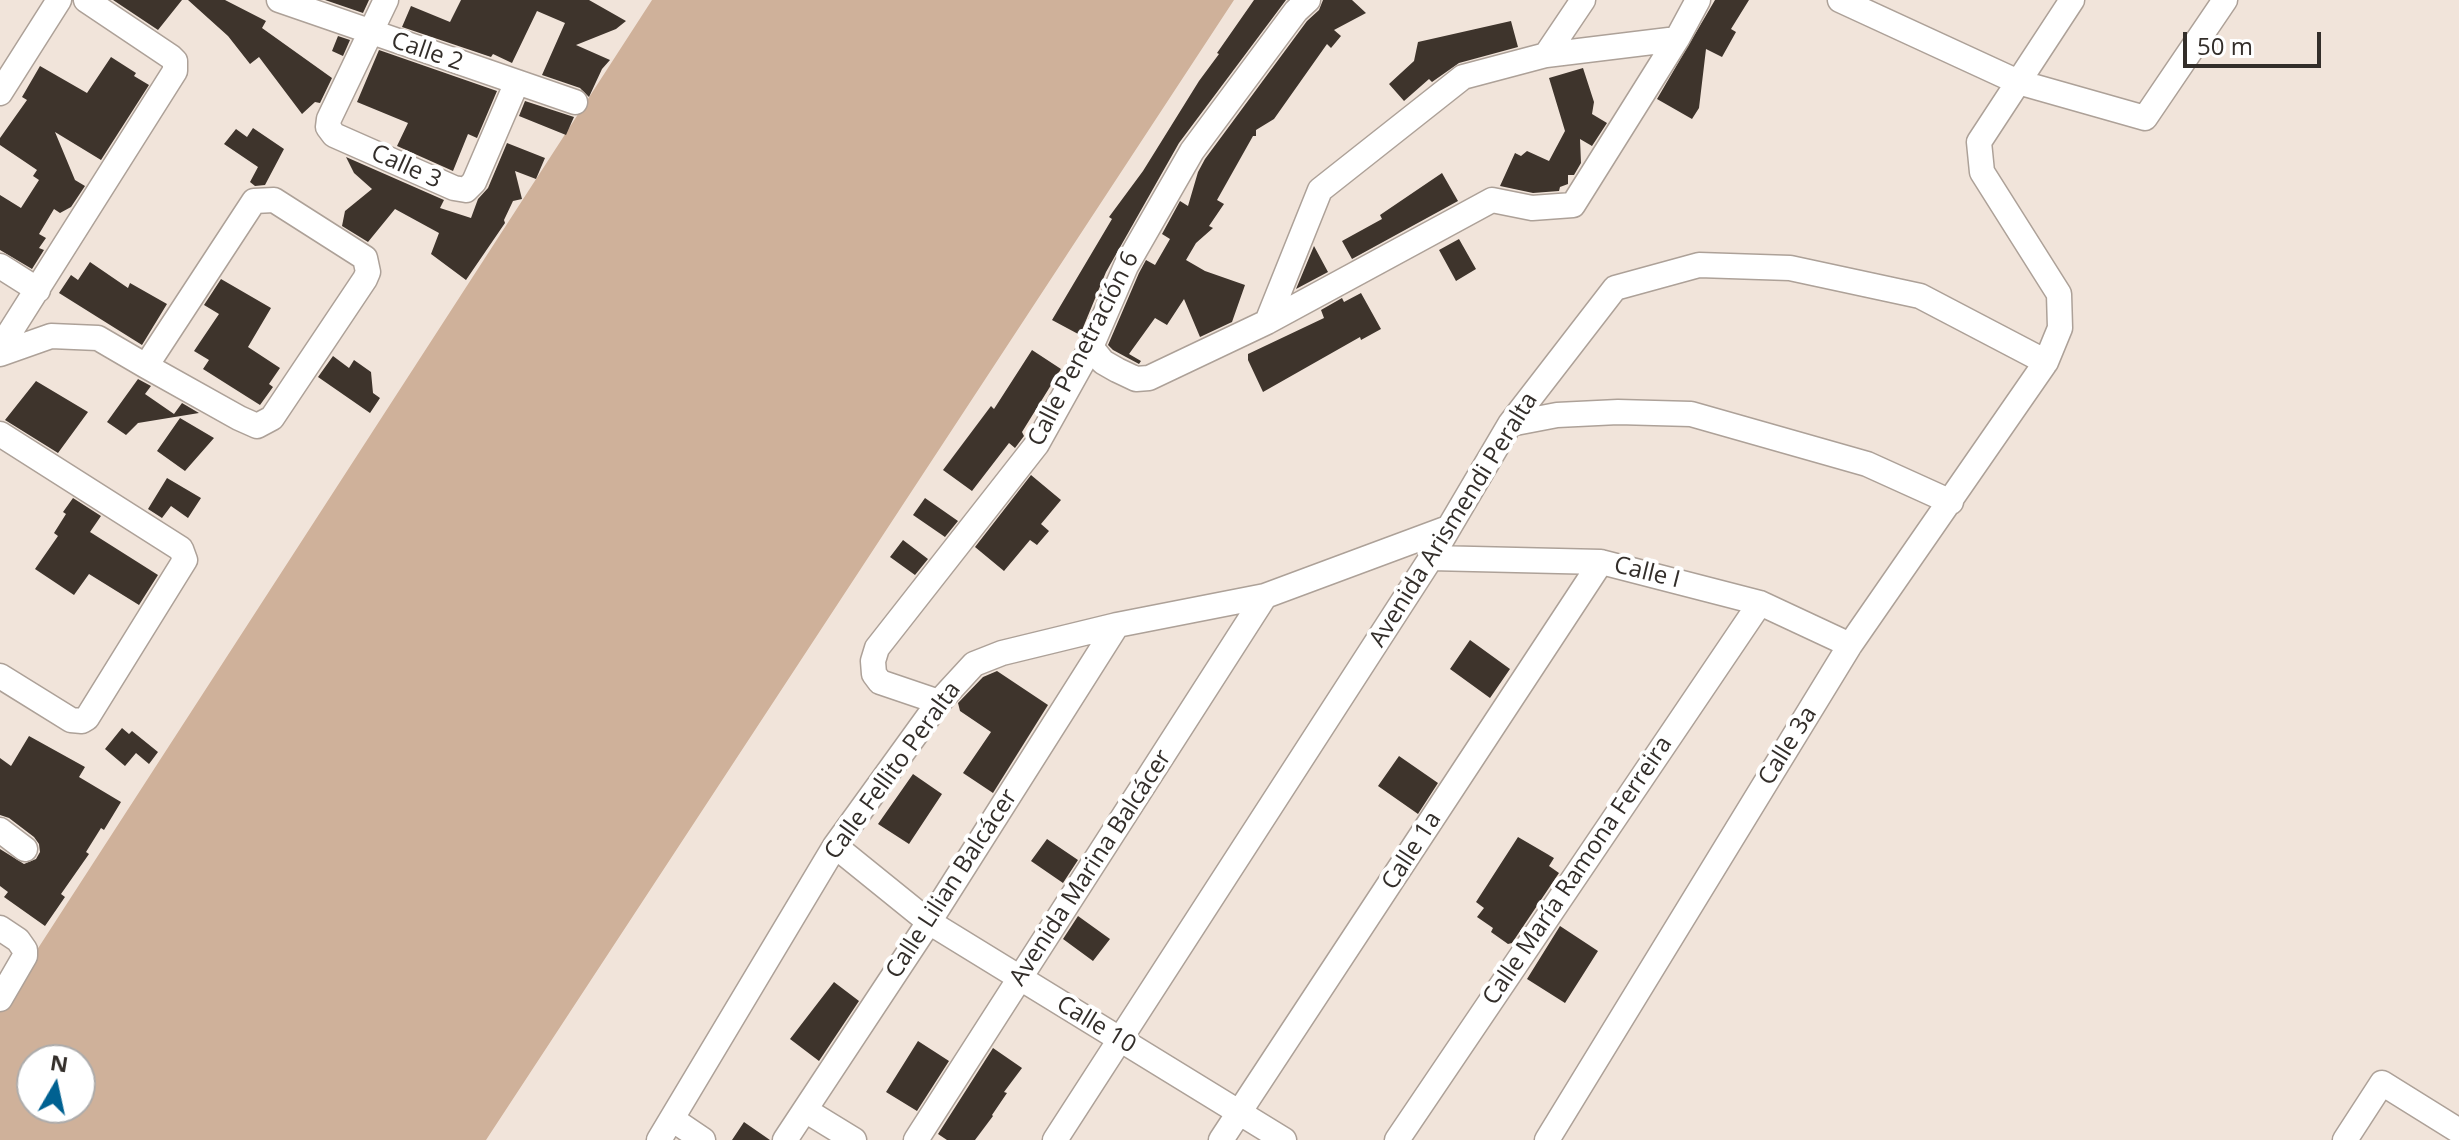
<!DOCTYPE html>
<meta charset="utf-8">
<style>
body{margin:0}
#map{position:relative;width:2459px;height:1140px;overflow:hidden;background:#f1e4da;font-family:"Open Sans",sans-serif}
canvas{display:block}
.north{position:absolute;left:16px;top:1044px;width:80px;height:80px;box-sizing:border-box;background:#fff;border:2px solid #adabaa;border-radius:50%;rotate:9deg;font-size:22px;font-weight:700;line-height:32px;text-align:center;color:#332e2a}
.north::after{content:'';display:block;margin:auto;width:28px;height:36px;background:#006191;clip-path:polygon(50% 0,100% 100%,50% 72%,0 100%)}
.scale{position:absolute;left:2183px;top:32px;width:138px;height:36px;box-sizing:border-box;border:4px solid #332e2a;border-top:0;padding-left:10px;font-size:24px;line-height:28px;white-space:nowrap;color:#332e2a;-webkit-text-stroke:6px #fff;paint-order:stroke}
</style>
<div id="map">
<canvas width="2459" height="1140"></canvas>
<div class="north">N</div>
<div class="scale">50 m</div>
</div>
<script>
const ctx = document.querySelector('canvas').getContext('2d');
ctx.lineJoin = 'round';
function paint(path, color) { ctx.fillStyle = color; ctx.fill(path, 'evenodd'); }
const toPath = rows => new Path2D(rows.map(r => 'M' + r).join(''));
function trace(path, color, width, dash) { ctx.strokeStyle = color; ctx.lineWidth = width; ctx.lineCap = dash ? 'butt' : 'round'; ctx.setLineDash(dash || []); ctx.stroke(path); }
function label(font, color, halo, rows, align = 'center') {
  ctx.font = font + ' "Open Sans",sans-serif'; ctx.lineWidth = 8; ctx.setLineDash([]); ctx.textBaseline = 'middle'; ctx.strokeStyle = halo; ctx.fillStyle = color; for (const [text, x, y, turn = 0] of rows) {
    ctx.save(); ctx.translate(x, y); ctx.rotate((+turn || 0) * Math.PI / 180); ctx.textAlign = isNaN(turn) ? turn : align; if (halo) ctx.strokeText(text, 0, 0); ctx.fillText(text, 0, 0); ctx.restore();
  }
}
paint(toPath([
 [652,0,1234,0,486,1140,0,1140,0,1007],
 [32,1060,80,1060,80,1108,32,1108]
]), '#cfb19a');
paint(toPath([
 [113,0,182,0,158,30],
 [188,0,225,0,266,21,262,28,332,78,320,103,315,102,302,114,259,57,250,64,228,36],
 [325,0,369,0,363,13],
 [461,0,589,0,626,21,616,29,576,45,610,60,602,69,589,97,580,88,542,75,565,23,537,11,512,63,493,54,491,57,402,27,411,6,450,22],
 [1254,0,1286,0,1179,143,1106,272,1080,335,1052,320,1112,219,1109,217,1143,171,1199,81,1219,54,1217,53],
 [1323,0,1352,0,1366,13,1334,30,1341,36,1331,48,1327,44,1274,119,1256,130,1256,136,1253,136,1217,200,1224,204,1209,226,1213,228,1196,243,1186,260,1205,271,1245,285,1232,322,1200,337,1184,299,1167,325,1155,318,1129,354,1141,361,1139,364,1113,350,1108,345,1139,273,1146,260,1155,265,1170,239,1162,234,1180,201,1188,206,1198,172,1205,159,1307,21,1319,10],
 [1715,0,1749,0,1731,29,1736,32,1722,57,1706,49,1699,108,1692,119,1657,99],
 [1511,21,1518,47,1459,63,1432,82,1429,79,1404,101,1389,84,1414,61,1418,42],
 [338,36,350,40,343,56,332,51],
 [379,50,497,91,477,138,468,134,453,171,397,146,408,123,357,102],
 [111,57,136,73,134,76,149,85,101,160,55,132,75,180,85,186,71,207,60,213,54,209,39,234,46,238,39,248,44,250,32,269,0,250,0,195,21,208,39,180,33,176,37,170,0,145,0,138,27,100,22,97,40,66,87,93],
 [1583,68,1594,102,1592,114,1607,123,1592,146,1580,139,1581,163,1574,175,1568,175,1568,184,1560,187,1559,191,1533,193,1500,186,1515,153,1521,156,1527,151,1549,161,1565,131,1549,78],
 [525,101,574,117,566,135,519,116],
 [253,128,284,149,265,185,255,186,250,182,258,167,224,144,236,129,247,137],
 [507,143,545,158,536,179,515,171,522,199,513,201,504,220,505,223,466,280,431,254,439,233,395,209,368,242,342,226,345,211,372,189,354,173,346,157,444,200,440,208,471,218,478,199,488,188],
 [1442,173,1458,201,1352,259,1342,241,1382,219,1380,215],
 [1459,239,1476,269,1456,281,1439,250],
 [1314,246,1328,272,1296,289],
 [90,262,128,288,130,283,167,304,142,345,59,293,71,275,78,280],
 [221,279,271,308,248,347,280,368,269,384,273,387,260,405,203,369,209,360,194,351,219,314,204,305],
 [1361,293,1381,329,1361,340,1360,337,1263,392,1248,360,1248,354,1324,318,1321,310,1342,298,1344,302],
 [1032,350,1061,369,1022,432,1024,436,1015,448,1009,443,972,491,943,470,991,406,994,409],
 [333,356,349,368,354,360,371,372,373,393,380,398,370,413,318,377],
 [138,379,151,386,145,394,174,414,182,403,199,413,138,423,126,435,107,422],
 [36,381,88,412,58,453,5,420],
 [180,418,214,438,185,471,157,451],
 [1031,475,1061,500,1041,524,1049,531,1037,545,1030,540,1004,571,975,547],
 [167,478,201,498,188,518,171,506,162,518,148,509],
 [73,498,101,516,90,532,158,575,139,605,89,574,74,595,35,569,58,536,54,533,66,514,63,512],
 [925,498,958,521,945,537,913,515],
 [903,540,928,559,915,575,890,557],
 [1470,640,1510,669,1490,698,1450,669],
 [997,671,1048,705,993,793,963,773,991,732,960,711,958,703,983,677],
 [122,728,129,734,132,731,158,752,149,764,136,753,125,766,105,749],
 [29,736,85,767,79,777,121,802,104,830,101,828,86,852,89,854,61,894,65,897,45,926,4,897,8,892,0,886,0,849,24,864,36,859,40,852,39,844,34,837,9,818,0,815,0,758,11,766],
 [1399,756,1438,783,1418,814,1378,786],
 [913,774,942,794,909,844,878,824],
 [1518,837,1554,858,1549,866,1559,873,1512,943,1508,944,1491,932,1493,928,1477,917,1484,908,1476,902],
 [1047,839,1078,860,1063,883,1031,861],
 [1078,916,1110,939,1093,961,1063,939],
 [1560,926,1598,951,1565,1003,1527,979],
 [834,982,859,1001,819,1061,790,1039],
 [918,1041,949,1061,917,1111,886,1092],
 [993,1048,1022,1068,1004,1092,1007,1093,992,1115,993,1116,975,1140,947,1140,938,1134],
 [744,1122,770,1140,732,1140]
]), '#3e342c');
const minor = toPath([
 [279,0,575,102],
 [386,0,329,119,328,127,334,135,454,188,466,190,474,182,517,82],
 [1840,0,2018,82,2145,118,2225,0],
 [1546,55,1583,0],
 [0,93,59,0],
 [0,266,38,290],
 [1267,322,1320,190,1463,77,1546,55,1677,39],
 [1091,347,1103,362,1117,370,1136,379,1149,378,1267,322,1492,200,1532,208,1573,205,1677,39,1698,0],
 [0,348,175,71,175,61,171,57,86,0],
 [0,354,51,336,98,338,146,366,239,418,257,426,272,418,365,279,368,272,365,258,274,200,254,201,146,366],
 [1510,424,1557,415,1618,412,1691,414,1867,464,1951,502],
 [0,434,181,549,185,560,87,718,82,721,71,720,0,676],
 [1431,558,1601,562,1760,603,1850,645],
 [939,702,880,682,874,674,873,661,877,648,1037,444,1091,347,1126,266,1192,151,1296,11,1308,0],
 [0,830,25,849],
 [835,846,929,922,1284,1140],
 [0,928,18,940,25,950,25,956,0,999],
 [805,1110,854,1140],
 [672,1119,703,1140],
 [659,1140,835,846,939,702,974,664,1002,653,1117,625,1265,596,1448,528],
 [785,1140,929,922,1117,625],
 [916,1140,1265,596],
 [1055,1140,1431,558,1510,424,1615,288,1699,265,1790,268,1920,296,2046,362],
 [1221,1140,1601,562],
 [1397,1140,1760,603],
 [1547,1140,1850,645,2046,362,2060,328,2059,294,1982,172,1979,142,2072,0],
 [2345,1140,2382,1083,2459,1131]
]);
trace(minor, '#ada198', 27);
trace(minor, '#fff', 24);
label('24px', '#332e2a', '#fff', [
 ["Calle 2",427,52,19],
 ["Calle 3",406,167,24],
 ["Calle Penetración 6",1084,349,-63],
 ["Avenida Arismendi Peralta",1454,520,-58],
 ["Calle I",1647,573,14],
 ["Calle 3a",1788,746,-58],
 ["Calle Fellito Peralta",893,771,-54],
 ["Calle 1a",1412,851,-57],
 ["Avenida Marina Balcácer",1091,868,-57],
 ["Calle María Ramona Ferreira",1578,871,-56],
 ["Calle Lilian Balcácer",952,884,-57],
 ["Calle 10",1096,1025,31]
]);
</script>
